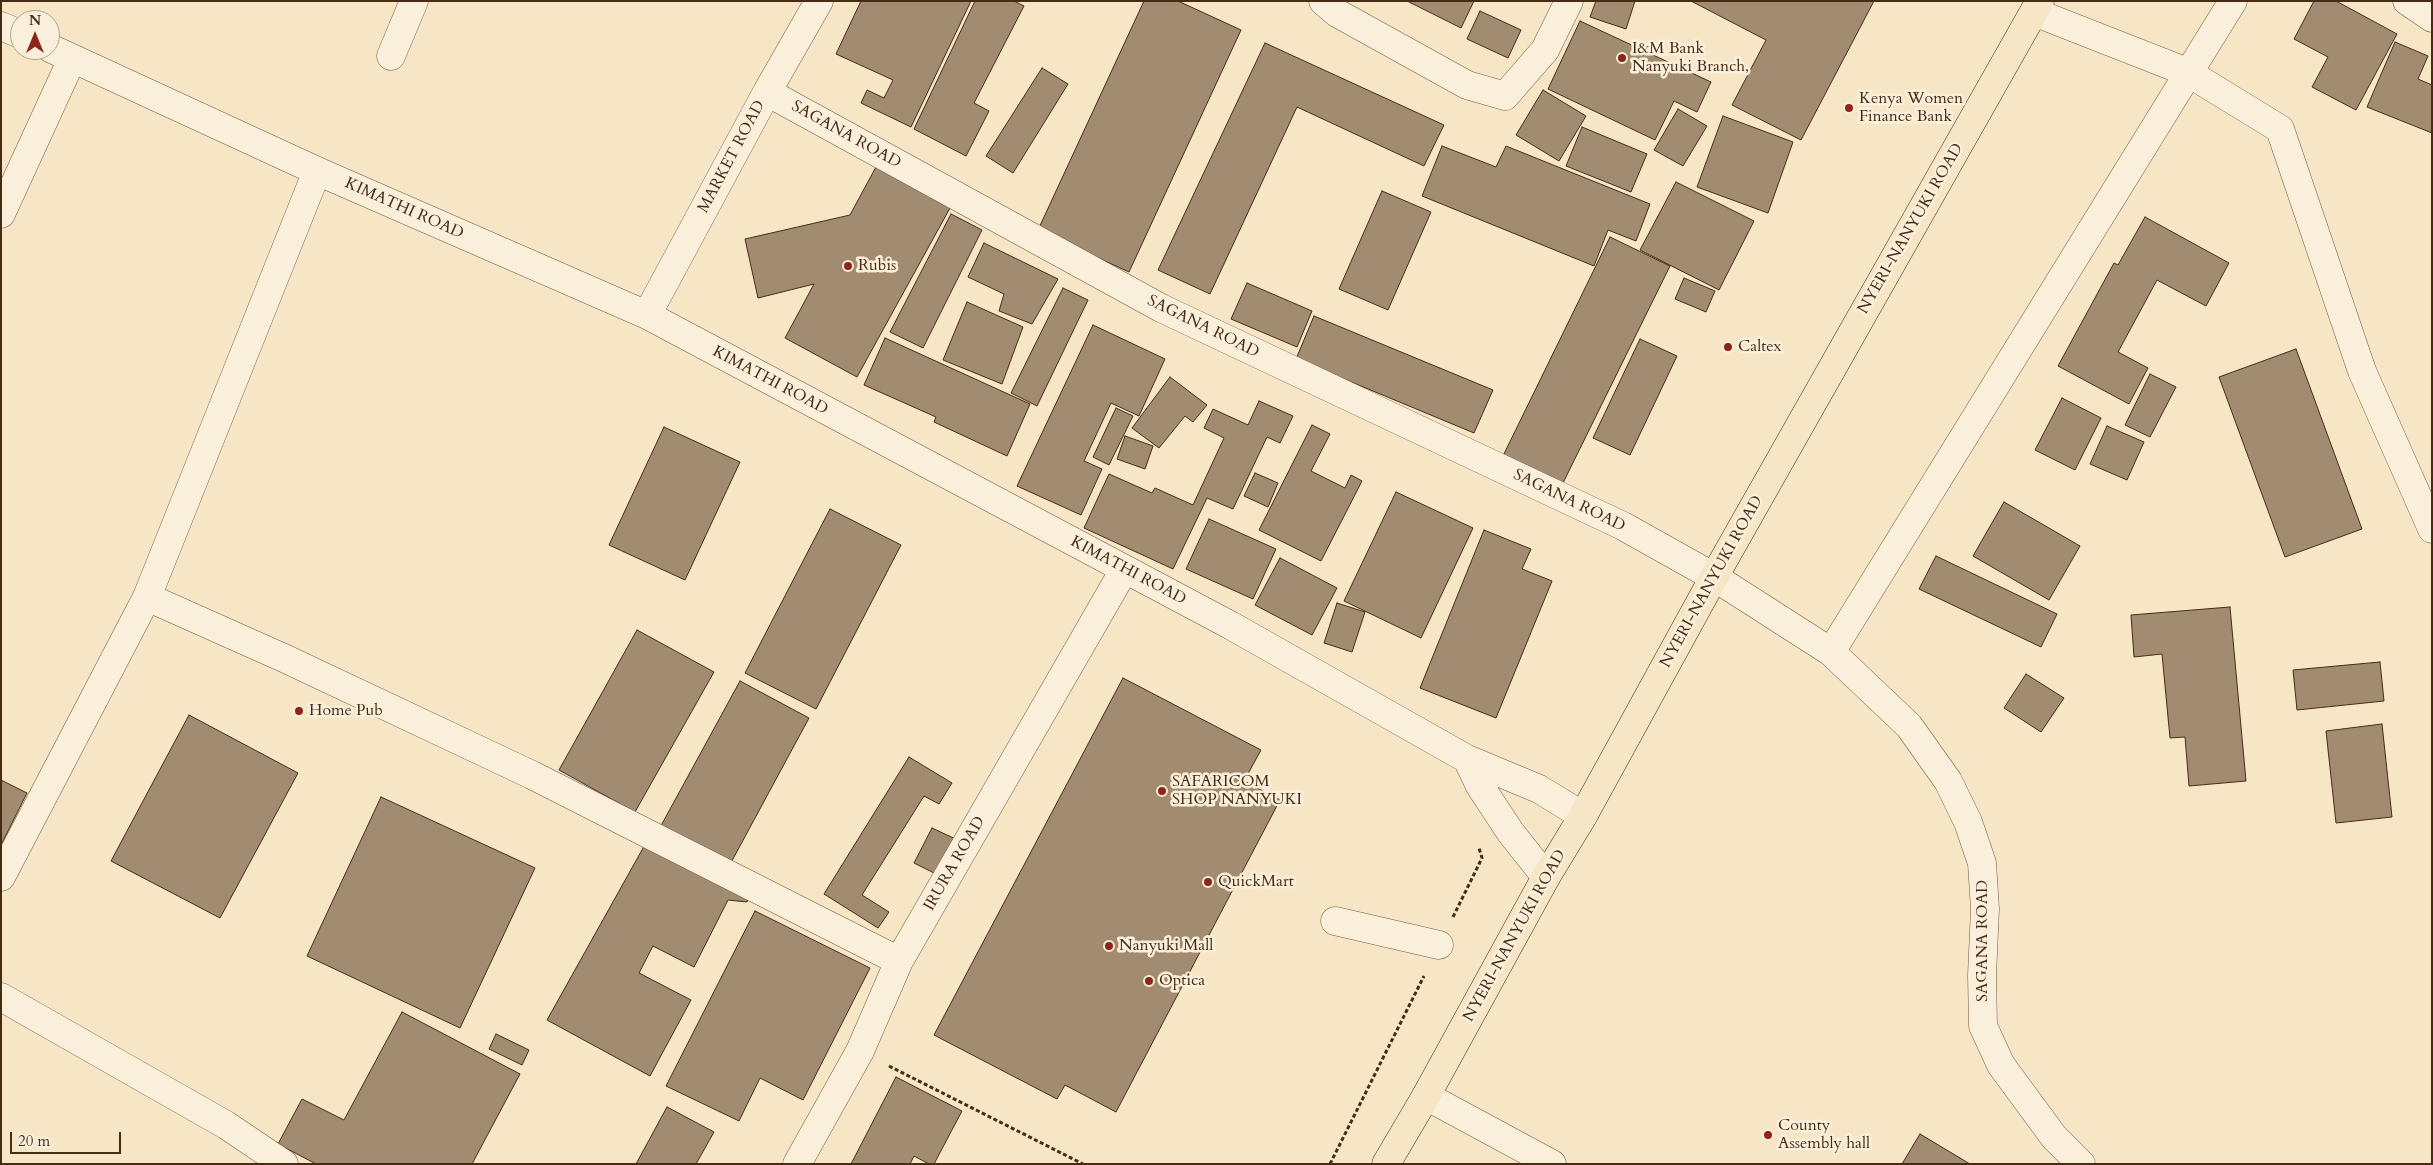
<!DOCTYPE html>
<style>
body{margin:0}
#map{position:relative;width:2433px;height:1165px;overflow:hidden;background:#f7e6c6;font-family:Cardo,serif}
canvas{display:block}
.frame{position:absolute;inset:0;border:2px solid #462b15;pointer-events:none}
.north{position:absolute;left:10px;top:10px;width:50px;height:50px;box-sizing:border-box;background:#faefda;border:1px solid #b2a18b;border-radius:50%;rotate:0deg;font-size:14px;font-weight:700;line-height:20px;text-align:center;color:#462b15}
.north::after{content:'';display:block;margin:auto;width:18px;height:22px;background:#8f2418;clip-path:polygon(50% 0,100% 100%,50% 72%,0 100%)}
.scale{position:absolute;left:10px;top:1132px;width:111px;height:22px;box-sizing:border-box;border:2px solid #462b15;border-top:0;padding-left:6px;font-size:15px;line-height:18px;white-space:nowrap;color:#462b15;-webkit-text-stroke:4px #faefda;paint-order:stroke}
</style>
<div id="map">
<canvas width="2433" height="1165"></canvas>
<div class="frame"></div>
<div class="north">N</div>
<div class="scale">20 m</div>
</div>
<script>
const ctx = document.querySelector('canvas').getContext('2d');
ctx.lineJoin = 'round';
function paint(path, color) { ctx.fillStyle = color; ctx.fill(path, 'evenodd'); }
const toPath = rows => new Path2D(rows.map(r => 'M' + r).join(''));
function trace(path, color, width, dash) { ctx.strokeStyle = color; ctx.lineWidth = width; ctx.lineCap = dash ? 'butt' : 'round'; ctx.setLineDash(dash || []); ctx.stroke(path); }
function label(font, color, halo, rows, align = 'center') {
  ctx.font = font + ' Cardo,serif'; ctx.lineWidth = 5; ctx.setLineDash([]); ctx.textBaseline = 'middle'; ctx.strokeStyle = halo; ctx.fillStyle = color; for (const [text, x, y, turn = 0] of rows) {
    ctx.save(); ctx.translate(x, y); ctx.rotate((+turn || 0) * Math.PI / 180); ctx.textAlign = isNaN(turn) ? turn : align; if (halo) ctx.strokeText(text, 0, 0); ctx.fillText(text, 0, 0); ctx.restore();
  }
}
const building = toPath([
 [861,1,971,1,911,127,861,103,867,90,884,98,893,80,836,54,861,1],
 [975,1,1014,1,1024,6,974,103,989,111,966,156,914,129,975,1],
 [1144,1,1178,1,1241,30,1129,272,1038,230,1144,1],
 [1407,1,1474,1,1461,28,1407,1],
 [1596,1,1635,1,1626,29,1590,17,1596,1],
 [1691,1,1874,1,1801,140,1732,105,1766,40,1691,1],
 [2314,1,2336,1,2397,34,2356,110,2312,87,2328,57,2294,39,2314,1],
 [1480,11,1521,30,1508,58,1467,39,1480,11],
 [1580,21,1711,82,1697,112,1674,101,1655,140,1548,89,1580,21],
 [2395,42,2428,56,2418,79,2432,85,2432,133,2367,107,2395,42],
 [1265,43,1444,125,1424,166,1297,107,1210,294,1158,270,1265,43],
 [1042,68,1068,84,1013,173,986,156,1042,68],
 [1543,90,1586,116,1559,161,1516,135,1543,90],
 [1678,109,1707,126,1683,166,1654,150,1678,109],
 [1723,116,1793,142,1768,213,1697,187,1723,116],
 [1582,127,1647,154,1631,192,1566,166,1582,127],
 [1442,146,1496,167,1506,146,1650,204,1636,241,1608,230,1594,266,1422,196,1442,146],
 [876,167,950,208,857,377,785,338,814,284,758,298,745,239,850,215,876,167],
 [1676,182,1754,221,1719,290,1640,250,1676,182],
 [1382,191,1431,212,1388,310,1339,289,1382,191],
 [951,214,982,230,923,348,890,332,951,214],
 [2145,217,2229,263,2206,306,2157,280,2118,352,2148,368,2129,404,2058,366,2114,263,2118,265,2145,217],
 [1610,237,1670,266,1560,489,1501,460,1610,237],
 [984,243,1058,279,1032,324,999,311,1004,294,968,277,984,243],
 [1684,278,1715,291,1706,312,1675,299,1684,278],
 [1247,283,1312,311,1297,347,1231,319,1247,283],
 [1063,288,1088,300,1037,406,1011,393,1063,288],
 [967,302,1023,327,1002,384,943,360,967,302],
 [1314,316,1493,390,1474,433,1296,359,1314,316],
 [1093,325,1165,359,1139,416,1111,403,1084,461,1102,469,1081,515,1017,486,1093,325],
 [885,338,1030,404,1007,456,934,422,936,417,864,385,885,338],
 [1640,339,1677,356,1630,455,1593,438,1640,339],
 [2296,349,2362,529,2285,557,2219,377,2296,349],
 [2150,374,2176,387,2150,437,2125,425,2150,374],
 [1170,377,1207,405,1193,422,1185,416,1159,448,1132,428,1170,377],
 [2062,398,2101,418,2075,470,2035,450,2062,398],
 [1259,401,1293,416,1280,443,1267,437,1233,509,1207,498,1173,569,1084,528,1109,474,1152,493,1155,488,1193,505,1224,438,1204,428,1213,409,1248,425,1259,401],
 [1116,408,1133,416,1109,465,1093,457,1116,408],
 [1312,425,1330,434,1311,471,1345,488,1351,475,1362,481,1321,561,1259,530,1312,425],
 [2107,426,2144,442,2127,480,2090,464,2107,426],
 [664,427,740,462,685,580,609,545,664,427],
 [1125,436,1153,446,1145,469,1117,459,1125,436],
 [1255,473,1278,483,1268,507,1244,496,1255,473],
 [1396,492,1473,528,1421,638,1344,601,1396,492],
 [2004,502,2080,546,2049,600,1973,556,2004,502],
 [830,509,901,545,816,709,745,673,830,509],
 [1209,519,1276,549,1253,599,1186,569,1209,519],
 [1484,530,1531,549,1522,569,1552,581,1496,718,1420,688,1484,530],
 [1936,556,2057,614,2041,647,1919,589,1936,556],
 [1280,558,1337,588,1312,635,1255,605,1280,558],
 [1337,603,1365,612,1352,652,1324,643,1337,603],
 [2230,607,2246,781,2189,786,2185,737,2170,738,2162,654,2134,657,2131,615,2230,607],
 [637,630,714,672,635,812,559,770,637,630],
 [2380,662,2384,701,2297,710,2293,670,2380,662],
 [2026,674,2064,698,2041,732,2004,708,2026,674],
 [1123,678,1261,750,1244,781,1280,800,1116,1112,1065,1085,1057,1099,934,1035,1123,678],
 [740,681,809,718,727,870,657,833,740,681],
 [189,715,298,773,220,918,111,861,189,715],
 [2382,724,2392,817,2336,823,2326,731,2382,724],
 [909,757,952,783,939,804,924,796,862,895,889,912,878,928,824,894,909,757],
 [1,780,27,793,1,845,1,780],
 [381,797,535,868,460,1028,307,956,381,797],
 [932,828,962,842,944,878,914,863,932,828],
 [647,841,750,891,747,902,728,900,694,967,653,946,639,973,691,1000,650,1076,547,1020,647,841],
 [755,911,870,968,803,1100,760,1078,739,1121,666,1086,755,911],
 [402,1012,520,1074,472,1164,316,1164,278,1144,302,1099,344,1120,402,1012],
 [496,1034,529,1050,522,1065,489,1049,496,1034],
 [896,1077,962,1111,934,1164,929,1164,914,1156,910,1164,851,1164,896,1077],
 [667,1107,714,1132,696,1164,636,1164,667,1107],
 [1920,1134,1970,1164,1902,1164,1920,1134]
]);
paint(building, '#a28c71');
trace(building, '#462b15', 1);
const minor = toPath([
 [1323,1,1337,13,1467,85,1505,96,1545,50,1569,1],
 [2407,1,2432,18],
 [2034,12,2187,72,2280,129,2362,371,2432,529],
 [1,26,20,34],
 [50,48,317,171,647,315,1230,625,1467,759,1539,789,1583,816],
 [391,56,414,1],
 [767,92,1161,308,1623,526,1714,577,1831,652,1909,726,1948,781,1968,822,1982,863,1985,909,1982,975,1983,1026,2001,1065,2054,1137,2081,1164],
 [1,214,72,59],
 [647,315,767,92,819,1],
 [147,597,286,659,532,775,899,961],
 [1831,652,2233,1],
 [1467,759,1480,786,1511,833,1546,877],
 [1,877,147,597,317,171],
 [1335,921,1439,945],
 [1,997,226,1125,284,1164],
 [1426,1096,1552,1164],
 [797,1164,860,1051,899,961,1124,570]
]);
const highway = toPath([
 [1386,1164,1426,1096,1546,877,1583,816,1714,577,2040,1]
]);
trace(minor, '#725a41', 29);
trace(highway, '#462b15', 29);
trace(toPath([
 [1453,917,1482,858,1479,848],
 [889,1066,1083,1164],
 [1330,1164,1424,976]
]), '#462b15', 3, [4, 2.5]);
trace(minor, '#faefda', 28);
trace(highway, '#f7e6c6', 28);
for (const [x, y, r, color] of [
 [1622,58,5,"#8f2418"],
 [1849,108,5,"#8f2418"],
 [848,266,5,"#8f2418"],
 [1728,347,5,"#8f2418"],
 [299,711,5,"#8f2418"],
 [1162,791,5,"#8f2418"],
 [1208,882,5,"#8f2418"],
 [1109,946,5,"#8f2418"],
 [1149,981,5,"#8f2418"],
 [1768,1135,5,"#8f2418"]
]) { const dot = new Path2D(); dot.arc(x, y, r, 0, 2 * Math.PI); ctx.fillStyle = color; ctx.fill(dot); trace(dot, '#faefda', 2); }
label('16px', '#462b15', '#faefda', [
 ["I&M Bank",1632,49],
 ["Nanyuki Branch,",1632,67],
 ["Kenya Women",1859,99],
 ["Finance Bank",1859,117],
 ["Rubis",858,266],
 ["Caltex",1738,347],
 ["Home Pub",309,711],
 ["SAFARICOM",1172,782],
 ["SHOP NANYUKI",1172,800],
 ["QuickMart",1218,882],
 ["Nanyuki Mall",1119,946],
 ["Optica",1159,981],
 ["County",1778,1126],
 ["Assembly hall",1778,1144]
], 'left');
label('16px', '#462b15', '#faefda', [
 ["SAGANA ROAD",846,135,29],
 ["MARKET ROAD",732,157,-62],
 ["KIMATHI ROAD",404,209,24],
 ["NYERI-NANYUKI ROAD",1911,229,-60],
 ["SAGANA ROAD",1203,327,26],
 ["KIMATHI ROAD",770,381,28],
 ["SAGANA ROAD",1569,501,26],
 ["KIMATHI ROAD",1128,571,28],
 ["NYERI-NANYUKI ROAD",1712,582,-61],
 ["IRURA ROAD",955,864,-60],
 ["NYERI-NANYUKI ROAD",1515,936,-61],
 ["SAGANA ROAD",1983,941,-90]
]);
</script>
